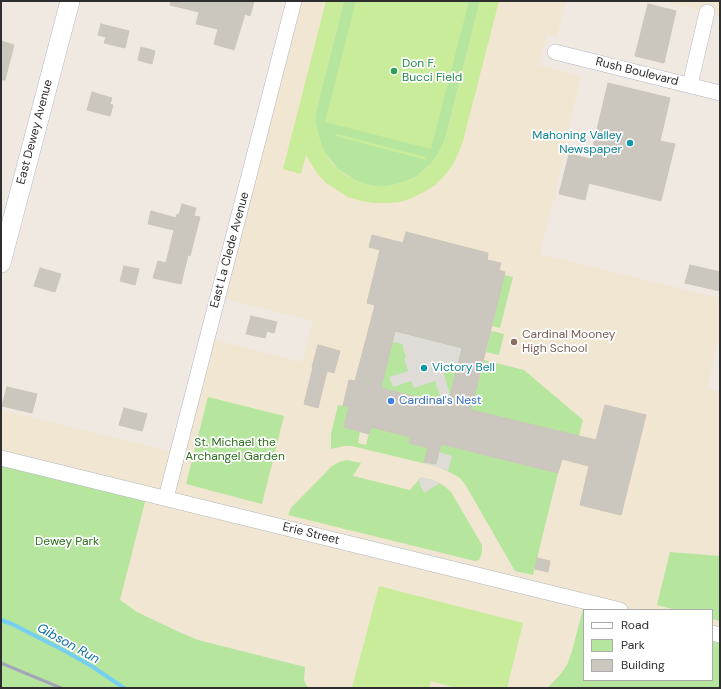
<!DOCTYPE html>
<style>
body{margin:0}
#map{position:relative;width:721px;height:689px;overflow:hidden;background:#efe9e1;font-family:"DM Sans",sans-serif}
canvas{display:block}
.frame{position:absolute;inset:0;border:2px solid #2e2e2e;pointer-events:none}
.legend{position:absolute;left:583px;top:609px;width:130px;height:72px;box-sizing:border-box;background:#fff;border:1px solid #ababab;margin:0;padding:5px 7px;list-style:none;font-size:12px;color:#2e2e2e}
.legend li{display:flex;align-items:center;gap:8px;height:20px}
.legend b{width:20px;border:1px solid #ababab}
</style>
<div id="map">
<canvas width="721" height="689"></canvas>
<div class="frame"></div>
<ul class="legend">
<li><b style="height:5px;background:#fff"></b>Road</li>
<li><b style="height:11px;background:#b6e59e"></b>Park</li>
<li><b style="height:11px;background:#cbc7bf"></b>Building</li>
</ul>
</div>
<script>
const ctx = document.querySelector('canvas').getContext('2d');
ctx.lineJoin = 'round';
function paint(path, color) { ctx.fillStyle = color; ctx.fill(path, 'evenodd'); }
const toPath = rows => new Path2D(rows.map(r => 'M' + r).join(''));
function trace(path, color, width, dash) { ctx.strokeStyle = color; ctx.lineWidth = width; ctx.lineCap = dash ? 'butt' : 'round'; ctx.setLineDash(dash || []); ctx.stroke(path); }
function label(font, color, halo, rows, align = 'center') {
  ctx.font = font + ' "DM Sans",sans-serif'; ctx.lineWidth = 3.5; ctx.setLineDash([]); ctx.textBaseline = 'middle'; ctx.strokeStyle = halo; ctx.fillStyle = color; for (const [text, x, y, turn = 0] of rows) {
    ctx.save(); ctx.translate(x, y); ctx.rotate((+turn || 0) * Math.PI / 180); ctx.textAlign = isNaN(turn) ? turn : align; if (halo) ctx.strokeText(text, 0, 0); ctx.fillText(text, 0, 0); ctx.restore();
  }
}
paint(toPath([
 [294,1,566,1,557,37,547,34,539,65,581,76,563,152,565,153,540,254,720,298,720,346,717,345,707,389,720,392,720,635,712,633,712,610,620,610,585,601,572,651,567,665,559,676,547,688,309,688,307,687,304,680,305,667,198,640,179,632,137,612,120,600,1,458,1,410,178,453,208,338,302,362,313,321,218,297],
 [663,1,720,1,720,15,707,12]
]), '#f0e6d1');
paint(toPath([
 [344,1,480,1,446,136,442,146,437,155,431,164,423,171,415,177,406,181,396,184,386,186,375,186,365,184,355,180,338,169,325,153,321,144,318,134,316,124,316,114,318,103],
 [504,275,513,277,500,328,492,326],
 [395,331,462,348,448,405,381,388],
 [491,331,504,334,499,355,486,352],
 [484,360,524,370,583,420,579,436,471,410],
 [208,397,284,416,262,504,186,484],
 [338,405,349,407,344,427,360,431,358,443,366,445,371,427,410,437,409,443,428,448,425,462,436,464,442,441,448,446,558,473,533,575,515,571,465,484,460,478,455,475,439,467,352,446,344,446,331,449,331,434],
 [1,458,147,494,120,600,137,612,179,632,198,640,305,667,304,680,307,686,309,688,1,688],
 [347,460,361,463,353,476,410,490,421,477,433,480,443,485,451,492,482,545,482,550,481,556,479,560,475,561,288,515,291,508,332,466,339,462],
 [670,552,720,556,720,621,712,619,712,610,676,610,657,605],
 [585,601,620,610,584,610,584,680,712,680,712,633,720,635,720,688,547,688,559,676,567,665,572,651]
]), '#b6e59e');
paint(toPath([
 [326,1,344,1,318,103,316,114,316,124,318,134,321,144,325,153,331,162,338,169,346,175,355,180,365,184,375,186,386,186,396,184,406,181,415,177,424,171,431,164,437,155,442,146,446,136,480,1,499,1,463,141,458,154,452,166,444,176,435,185,424,192,412,198,400,202,387,203,374,203,361,201,348,197,326,183,317,173,310,162,306,155,301,174,283,169],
 [356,1,469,1,431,149,325,122],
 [337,134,426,157,426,160,336,136],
 [379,586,523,623,507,688,456,688,431,681,429,688,352,688]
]), '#c9ec9a');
paint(toPath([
 [395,331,462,348,458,366,443,371,450,395,448,405,443,404,435,381,414,388,411,381,393,387,389,377,408,371,404,358,406,357,403,348,403,344,393,342],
 [439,452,452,456,448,471,439,467,424,463,424,462,436,464],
 [421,477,433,480,440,483,424,493,418,480]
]), '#dfdcd8');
trace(toPath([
 [1,620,12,624,65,651,93,667,124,688]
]), '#75cff0', 4);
const building = toPath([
 [171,1,254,1,250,16,245,14,234,50,214,44,218,29,196,24,199,12,170,5,171,1],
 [648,4,676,11,664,63,635,56,648,4],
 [101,24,129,31,125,48,104,43,106,37,98,35,101,24],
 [1,41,14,45,5,80,1,80,1,41],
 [141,47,155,51,152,64,138,60,141,47],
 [608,83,670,98,660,141,675,144,661,201,589,183,585,200,559,194,569,154,590,159,608,83],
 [92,92,112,98,110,104,113,105,110,116,87,110,92,92],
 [182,204,196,208,194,216,200,217,190,256,188,255,181,284,153,278,158,261,166,263,174,230,148,224,151,211,176,218,177,214,179,215,182,204],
 [406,232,488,253,487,260,501,263,499,270,505,272,471,410,596,440,605,405,646,415,621,515,580,505,589,466,562,459,558,473,441,444,436,464,424,462,428,448,409,443,410,437,371,427,369,434,344,427,349,407,343,406,349,380,355,381,375,305,367,303,380,250,369,247,372,235,403,243,406,232],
 [395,331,462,348,448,405,381,388,395,331],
 [690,265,720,272,720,291,685,283,690,265],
 [124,266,139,269,135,285,120,281,124,266],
 [40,268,61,274,55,292,34,286,40,268],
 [251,316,277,322,274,333,267,331,265,338,246,334,251,316],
 [318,345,340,351,334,373,327,371,318,408,304,404,313,367,312,367,318,345],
 [7,387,37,394,32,413,2,406,7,387],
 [124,408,147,414,142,431,119,425,124,408],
 [537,558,550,561,548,572,535,569,537,558]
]);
paint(building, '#cbc7bf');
trace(building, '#cbc5ba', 1);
const minor = toPath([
 [555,52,720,93],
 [690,85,707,12],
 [1,458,620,610],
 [166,498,294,1],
 [712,633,720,635]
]);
const tertiary = toPath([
 [1,263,70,1]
]);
trace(minor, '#b4b7c1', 16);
trace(tertiary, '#b4b7c1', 20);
trace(minor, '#fff', 15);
trace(tertiary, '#fff', 19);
trace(toPath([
 [1,663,61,688]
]), '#a3a6b8', 3);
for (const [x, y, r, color] of [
 [394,71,4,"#2e9e5b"],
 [630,143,4,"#0f9aa8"],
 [514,342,4,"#8d6e63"],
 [424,368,4,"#0f9aa8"],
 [391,401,4,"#3f7fe0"]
]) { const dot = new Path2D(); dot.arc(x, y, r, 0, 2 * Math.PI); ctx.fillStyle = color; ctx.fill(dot); trace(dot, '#fff', 1.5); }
label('12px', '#27864d', '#fff', [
 ["Don F.",402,64],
 ["Bucci Field",402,78]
], 'left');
label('12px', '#2e2e2e', '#fff', [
 ["Rush Boulevard",637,72,14],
 ["East Dewey Avenue",35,132,-75],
 ["East La Clede Avenue",230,250,-75],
 ["Erie Street",311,534,14]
]);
label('12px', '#0d838f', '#fff', [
 ["Mahoning Valley",622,136],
 ["Newspaper",622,150],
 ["Victory Bell",432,368,"left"]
], 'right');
label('12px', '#785e54', '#fff', [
 ["Cardinal Mooney",522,335],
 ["High School",522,349]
], 'left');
label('12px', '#366cbe', '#fff', [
 ["Cardinal's Nest",399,401]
], 'left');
label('12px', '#2c6e1b', '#fff', [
 ["St. Michael the",235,443],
 ["Archangel Garden",235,457],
 ["Dewey Park",67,542]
]);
label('italic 13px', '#0d6fa3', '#fff', [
 ["Gibson Run",68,644,29]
]);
</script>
